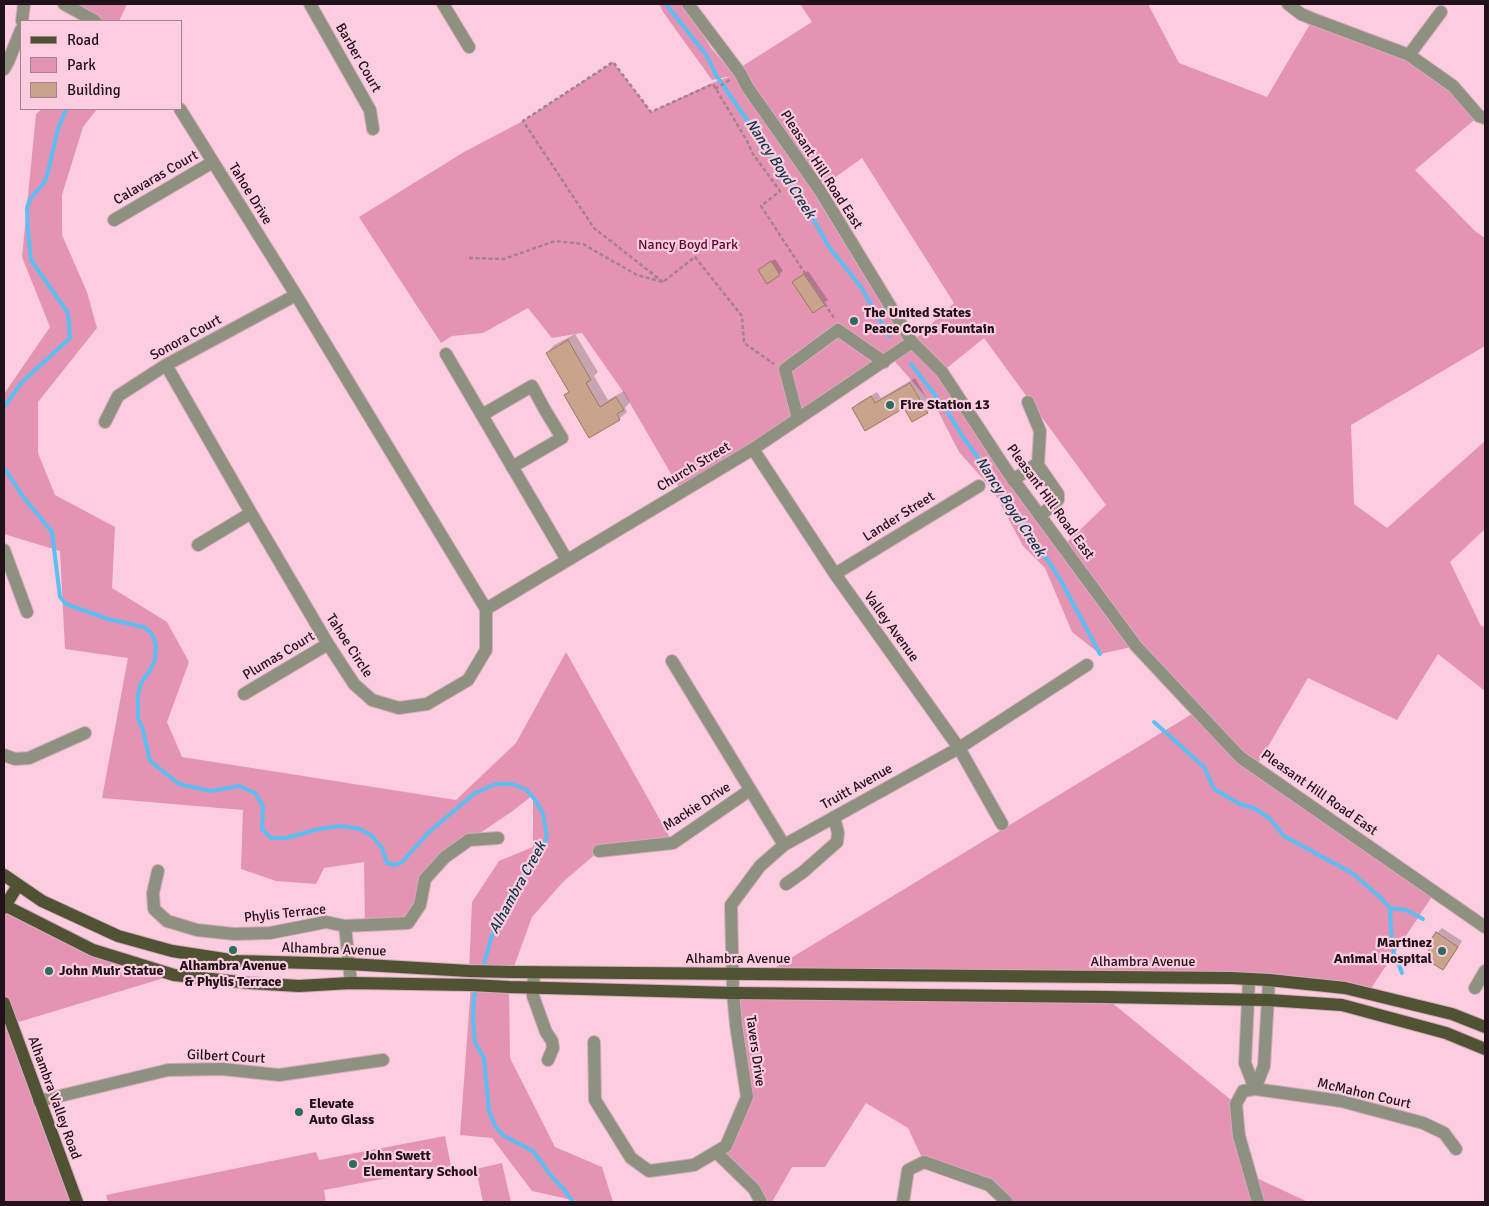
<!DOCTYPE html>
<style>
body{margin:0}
#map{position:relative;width:1489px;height:1206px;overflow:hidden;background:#fbcdde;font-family:Signika,sans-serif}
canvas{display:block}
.frame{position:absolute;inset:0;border:5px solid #211118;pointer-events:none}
.legend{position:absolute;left:20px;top:20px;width:162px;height:90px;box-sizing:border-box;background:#fbcdde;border:1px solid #a4828f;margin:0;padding:6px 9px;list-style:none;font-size:15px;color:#211118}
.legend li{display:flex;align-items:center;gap:10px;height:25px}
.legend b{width:25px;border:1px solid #a4828f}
</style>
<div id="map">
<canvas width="1489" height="1206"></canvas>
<div class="frame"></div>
<ul class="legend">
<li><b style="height:6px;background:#4f5334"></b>Road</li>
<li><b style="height:14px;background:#e493b3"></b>Park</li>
<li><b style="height:14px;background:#c9a38b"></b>Building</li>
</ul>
</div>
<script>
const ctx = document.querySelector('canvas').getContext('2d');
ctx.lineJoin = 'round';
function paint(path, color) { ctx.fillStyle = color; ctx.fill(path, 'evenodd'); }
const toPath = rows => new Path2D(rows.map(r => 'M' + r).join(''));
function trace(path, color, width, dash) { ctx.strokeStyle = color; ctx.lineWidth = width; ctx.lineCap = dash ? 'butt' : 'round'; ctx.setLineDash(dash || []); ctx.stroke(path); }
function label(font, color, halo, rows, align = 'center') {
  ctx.font = font + ' Signika,sans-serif'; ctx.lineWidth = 4.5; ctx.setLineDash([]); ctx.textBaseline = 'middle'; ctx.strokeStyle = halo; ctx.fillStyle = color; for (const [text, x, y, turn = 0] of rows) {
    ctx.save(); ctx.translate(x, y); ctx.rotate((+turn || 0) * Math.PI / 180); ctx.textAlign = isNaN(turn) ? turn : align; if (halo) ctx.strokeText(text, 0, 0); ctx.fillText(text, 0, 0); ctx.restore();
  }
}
paint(toPath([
 [64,4,127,4,119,21,84,21],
 [659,4,684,4,711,48,730,70,741,67,812,22,800,4,1148,4,1179,63,1267,97,1313,19,1409,55,1479,116,1415,170,1475,231,1485,238,1485,346,1351,425,1354,504,1387,528,1485,441,1485,529,1450,562,1481,626,1485,627,1485,691,1438,654,1397,720,1308,678,1256,767,1435,892,1368,993,1269,980,763,975,1197,711,1136,646,1100,654,1072,632,1045,568,1023,546,993,490,959,452,938,411,891,357,681,491,624,393,582,333,552,338,528,308,483,333,452,336,441,343,359,217,464,152,523,121,613,62,651,112,712,83,732,76,712,80,663,12],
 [862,158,954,303,912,342,819,189],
 [984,338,1106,505,1063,546,942,372],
 [42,109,97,109,83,127,62,195,62,235,87,292,97,328,38,402,38,453,55,495,115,527,112,588,167,622,189,662,167,722,182,757,456,800,516,743,566,652,673,843,599,851,563,882,532,917,512,972,469,971,472,902,499,861,533,847,533,795,514,810,445,857,408,923,365,925,364,862,324,868,316,884,276,881,241,869,243,810,102,798,128,658,65,649,60,551,4,534,4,394,50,327,22,257,36,114],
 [4,905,93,950,174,975,12,1024,77,1202,4,1202],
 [471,985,509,987,510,1058,555,1147,602,1167,613,1202,578,1202,577,1201,532,1191,492,1138,460,1135],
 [733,993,1105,997,1236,1104,1250,1175,1308,1202,1007,1202,989,1185,924,1162,908,1128,866,1103,825,1167,792,1167,772,1202,761,1202,716,1152,747,1097],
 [445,1136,451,1166,324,1190,326,1202,108,1202,106,1195,316,1152,319,1160],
 [502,1163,511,1202,483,1202,476,1169]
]), '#e493b3');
paint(toPath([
 [775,259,783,271,768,282,759,270],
 [808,271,828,300,813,311,794,282],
 [575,334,598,372,594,376,608,400,624,391,630,402,625,408,627,412,619,419,570,391,547,353,554,345],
 [915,378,932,407,927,412,904,406,853,408,858,403,877,392,881,398],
 [1442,928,1462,941,1448,963,1443,969,1433,946,1437,933]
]), '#0003');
trace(toPath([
 [667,4,669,8,707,56,716,75,806,206,829,247,861,287,889,336],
 [911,364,945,408,963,437,1011,503,1033,545,1047,559,1061,581,1100,654],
 [4,407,22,382,70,338,68,313,31,260,28,231,27,208,30,199,43,184,47,176,58,129,66,109],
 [4,468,24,498,52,532,60,597,66,604,108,619,144,627,152,634,156,645,155,660,149,672,141,683,138,694,138,718,143,730,150,761,179,784,211,791,239,786,255,793,263,806,262,829,271,838,286,838,319,829,341,826,360,829,372,836,382,848,387,863,395,865,402,862,429,832,475,793,496,784,512,784,527,790,536,801,543,814,547,836,542,850,517,886,499,917,492,935,483,968],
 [1154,722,1204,767,1214,789,1240,804,1256,809,1270,819,1284,836,1352,873,1380,897,1390,908,1406,910,1423,919],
 [1390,908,1391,932,1394,953,1402,973],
 [477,987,474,996,473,1021,475,1043,484,1058,489,1111,495,1126,504,1136,533,1151,552,1177,563,1188,573,1202]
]), '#5cbff4', 4);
const building = toPath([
 [771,261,780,275,767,284,758,270,771,261],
 [804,274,825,305,813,313,792,282,804,274],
 [568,340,591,380,586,383,600,407,616,397,624,410,617,414,620,420,589,438,564,395,569,392,546,353,568,340],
 [910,383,928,413,912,422,904,408,865,431,852,408,871,396,875,403,910,383],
 [1436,932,1458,947,1443,970,1425,959,1428,955,1426,954,1431,947,1428,944,1436,932]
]);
paint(building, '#c9a38b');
trace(building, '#9b7861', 1);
const minor = toPath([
 [64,4,95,21],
 [310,4,370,110,373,129],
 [443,4,469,47],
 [688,4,740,73,748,88,819,189,912,342,942,372,1007,471,1136,646,1240,757,1485,927],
 [1288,4,1301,14,1313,19,1409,55,1453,86,1479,116,1485,118],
 [22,21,24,4],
 [1409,55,1441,12],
 [4,69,8,62,21,30],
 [114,220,213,162],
 [446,354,567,560],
 [166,365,251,513,328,644,354,684,372,700,399,708,427,704,468,680,486,650,486,609,296,295,180,109],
 [1028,402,1040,431,1038,465],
 [482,415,532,386,545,410,562,438,512,467],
 [798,419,785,369,838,330,884,362],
 [105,422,118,396,166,365,296,295],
 [753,449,835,574,959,748,1002,824],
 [1013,480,1035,465,1038,465,1058,494,1058,500,1040,516],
 [198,545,251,513],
 [4,550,27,612],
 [835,574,979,486],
 [486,609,753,449,912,342],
 [672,661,784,845],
 [244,694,328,644],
 [4,755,15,759,29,758,85,733],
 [599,851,673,843,750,790],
 [158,871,153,893,154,909,167,921,197,930,234,934,270,933,326,922,345,926,351,983],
 [786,884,803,872,837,842,838,833,834,817],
 [345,926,408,923,420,905,425,879,445,857,469,840,498,838],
 [534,972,533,996,546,1032,552,1041,553,1048,548,1060],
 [1249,979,1245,1063,1255,1089,1264,1066,1269,980],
 [1475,988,1485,971],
 [594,1042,595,1100,631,1158,649,1171,694,1165,726,1146,747,1097,736,1025,733,993,731,905,760,866,784,845,959,748,1087,665],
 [39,1101,168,1070,222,1069,279,1075,383,1060],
 [716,1152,754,1189,761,1202],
 [903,1202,908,1170,924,1162,989,1185,1007,1202],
 [1258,1202,1239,1136,1236,1104,1243,1091,1255,1089,1341,1101,1423,1123,1444,1133,1456,1149]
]);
const major = toPath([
 [4,875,42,901,118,936,172,951,237,961,349,964,469,971,512,972,1232,978,1269,980,1345,988,1452,1014,1485,1027],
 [4,905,93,950,174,975,249,983,299,986,351,983,471,985,509,987,733,993,1105,997,1268,1000,1342,1005,1446,1033,1485,1049],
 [4,908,18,885],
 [4,1003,77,1202]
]);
trace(minor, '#d4abba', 14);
trace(major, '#d4abba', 14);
trace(toPath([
 [715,89,731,79],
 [469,258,504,259,555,241,583,244,637,275,663,282,695,257,742,316,744,343,774,364],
 [663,282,594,228,523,121,613,62,651,112,713,84,746,139,753,154,780,191,761,206,834,318]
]), '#a4828f', 2.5, [4, 2.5]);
trace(minor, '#8e917f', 12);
trace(major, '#4f5334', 12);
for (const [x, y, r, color] of [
 [854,321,5,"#2c6e5e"],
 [890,405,5,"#2c6e5e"],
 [233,950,5,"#2c6e5e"],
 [1442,951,5,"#2c6e5e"],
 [49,971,5,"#2c6e5e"],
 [299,1112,5,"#2c6e5e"],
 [353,1164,5,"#2c6e5e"]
]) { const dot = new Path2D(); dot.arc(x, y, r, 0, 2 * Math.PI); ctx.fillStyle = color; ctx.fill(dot); trace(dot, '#fbcdde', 2); }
label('14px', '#211118', '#fbcdde', [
 ["Barber Court",358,58,60],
 ["Pleasant Hill Road East",821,170,57],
 ["Calavaras Court",156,178,-30],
 ["Tahoe Drive",250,194,58],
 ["Sonora Court",186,338,-29],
 ["Church Street",694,467,-31],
 ["Pleasant Hill Road East",1050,502,54],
 ["Lander Street",899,517,-32],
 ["Valley Avenue",891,627,54],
 ["Tahoe Circle",349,646,57],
 ["Plumas Court",279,656,-31],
 ["Truitt Avenue",857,787,-29],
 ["Pleasant Hill Road East",1319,793,35],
 ["Mackie Drive",697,807,-33],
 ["Phylis Terrace",285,914,-6],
 ["Alhambra Avenue",334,950,2],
 ["Alhambra Avenue",738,959],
 ["Alhambra Avenue",1143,962],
 ["Tavers Drive",755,1051,82],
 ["Gilbert Court",226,1057,3],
 ["McMahon Court",1364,1094,13],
 ["Alhambra Valley Road",54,1098,70]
]);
label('14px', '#5a0734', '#fbcdde', [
 ["Nancy Boyd Park",688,245]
]);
label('bold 14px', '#211118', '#fbcdde', [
 ["The United States",864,313],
 ["Peace Corps Fountain",864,329],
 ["Fire Station 13",900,405],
 ["Martinez",1432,943,"right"],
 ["Animal Hospital",1432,959,"right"],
 ["Alhambra Avenue",233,966,"center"],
 ["& Phylis Terrace",233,982,"center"],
 ["John Muir Statue",59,971],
 ["Elevate",309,1104],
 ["Auto Glass",309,1120],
 ["John Swett",363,1156],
 ["Elementary School",363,1172]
], 'left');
label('italic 15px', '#0b374c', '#fbcdde', [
 ["Nancy Boyd Creek",780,169,57],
 ["Nancy Boyd Creek",1010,507,57],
 ["Alhambra Creek",518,888,-61]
]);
</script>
